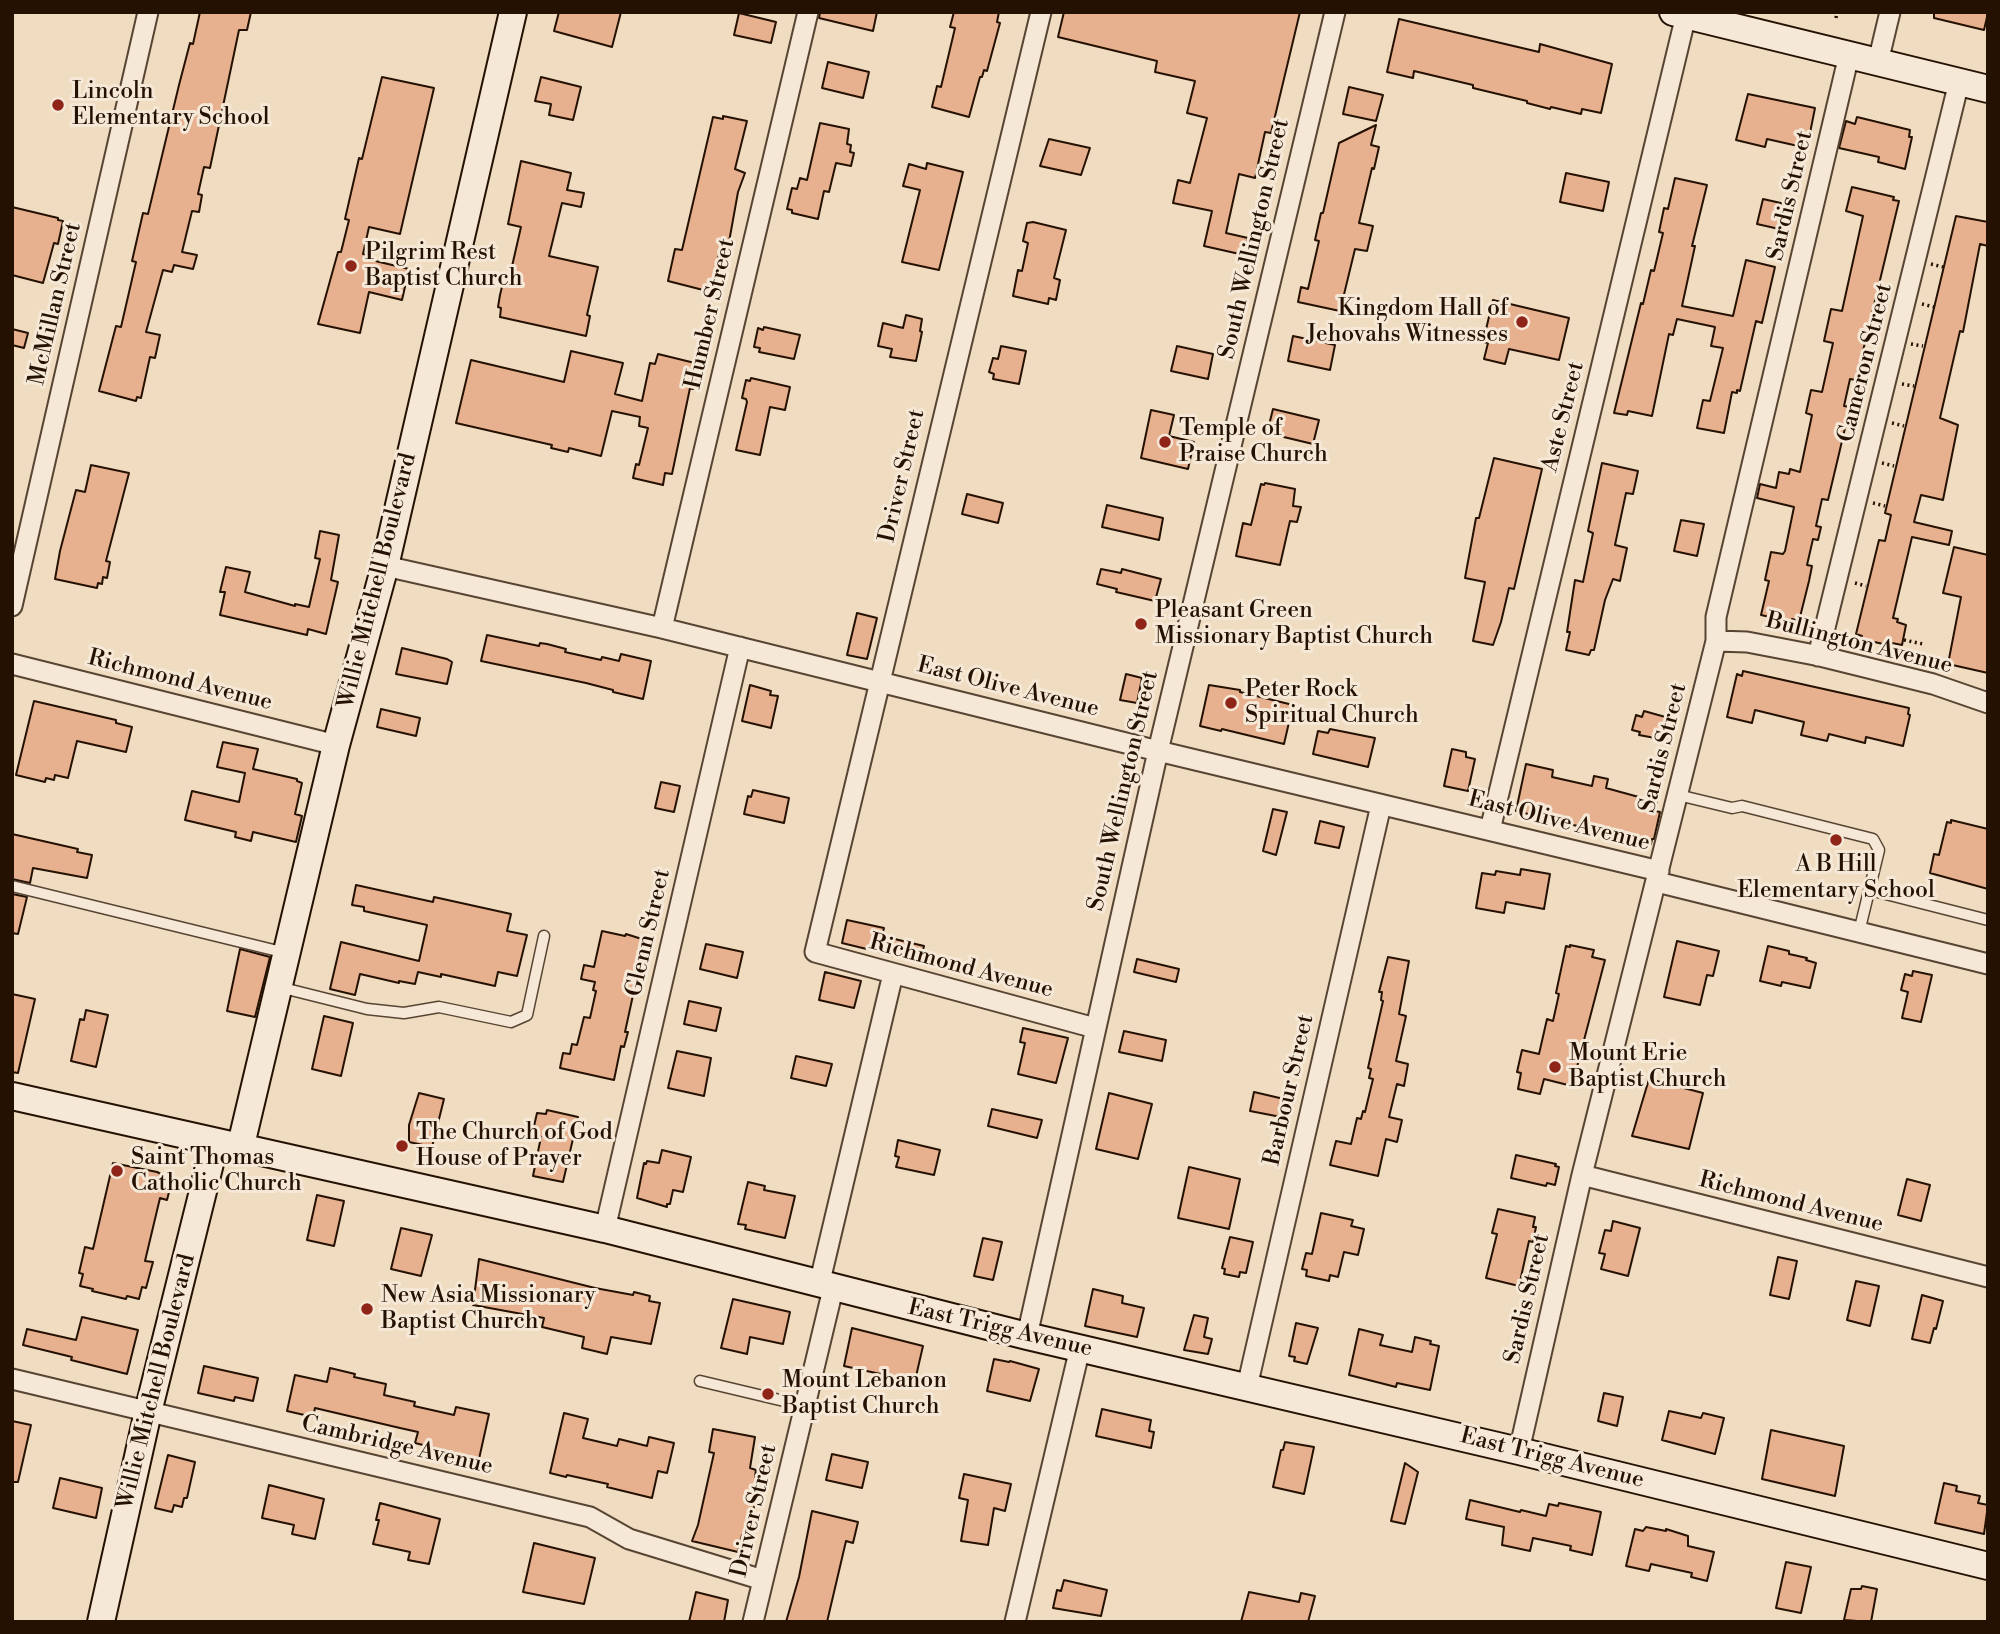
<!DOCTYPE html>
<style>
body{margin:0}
#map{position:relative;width:2000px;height:1634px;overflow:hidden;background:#f0dcc0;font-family:"Libre Bodoni",serif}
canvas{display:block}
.frame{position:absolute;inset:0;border:14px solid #251102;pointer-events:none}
</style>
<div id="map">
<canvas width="2000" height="1634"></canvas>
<div class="frame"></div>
</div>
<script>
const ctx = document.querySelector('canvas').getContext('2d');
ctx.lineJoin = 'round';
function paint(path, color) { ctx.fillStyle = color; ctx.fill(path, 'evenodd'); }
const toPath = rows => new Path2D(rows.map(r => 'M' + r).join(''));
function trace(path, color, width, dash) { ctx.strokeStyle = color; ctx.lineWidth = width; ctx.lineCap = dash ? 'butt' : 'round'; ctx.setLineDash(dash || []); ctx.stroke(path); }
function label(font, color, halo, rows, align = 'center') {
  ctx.font = font + ' "Libre Bodoni",serif'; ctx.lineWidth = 6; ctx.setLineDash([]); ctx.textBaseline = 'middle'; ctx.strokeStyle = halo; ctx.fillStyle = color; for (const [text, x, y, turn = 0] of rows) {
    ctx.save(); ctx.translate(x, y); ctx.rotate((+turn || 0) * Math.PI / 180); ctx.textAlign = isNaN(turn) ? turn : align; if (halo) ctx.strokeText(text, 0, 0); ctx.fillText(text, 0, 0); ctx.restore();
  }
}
const building = toPath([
 [200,12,251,12,247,30,239,30,210,168,204,167,198,194,202,195,199,212,192,211,182,252,197,255,193,269,174,265,172,272,163,270,146,332,160,335,155,358,150,357,141,398,137,397,136,401,99,391,116,326,121,327,136,262,132,261,143,213,148,214,179,85,190,43,193,44,200,12],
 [559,12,621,12,612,47,554,31,559,12],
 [820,12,877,12,873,31,819,18,820,12],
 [954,12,999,12,997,22,1000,23,987,71,984,70,982,77,980,77,969,117,932,107,937,86,941,87,955,28,950,27,954,12],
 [1064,12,1300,12,1271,133,1265,132,1255,178,1239,174,1226,233,1248,238,1244,255,1204,246,1212,211,1173,203,1178,180,1190,183,1207,118,1187,113,1195,81,1155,72,1157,61,1058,37,1064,12],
 [1934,12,1988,12,1988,13,1984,30,1934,18,1934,12],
 [739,13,776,22,771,43,734,35,739,13],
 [1399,19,1539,52,1540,44,1612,64,1601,113,1582,109,1581,114,1551,107,1550,109,1527,103,1527,101,1473,88,1473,85,1414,71,1413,78,1387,72,1399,19],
 [828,62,869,72,863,98,822,88,828,62],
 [382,77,434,88,400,234,369,227,363,254,368,255,367,259,409,269,402,300,369,292,360,333,318,324,338,252,341,252,349,220,345,219,359,158,362,159,382,77],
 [541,77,581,87,573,120,549,115,551,104,535,101,541,77],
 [1349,87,1383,95,1376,121,1343,114,1349,87],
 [1748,94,1815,108,1807,148,1767,139,1765,147,1736,140,1748,94],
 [723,116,747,121,735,169,745,173,738,192,729,242,722,240,711,292,668,281,675,249,682,250,713,117,723,119,723,116],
 [1857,117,1910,130,1909,137,1912,137,1905,169,1878,162,1879,157,1839,148,1846,121,1855,124,1857,117],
 [820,123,849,129,847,144,851,145,850,152,854,153,851,166,836,163,829,192,824,191,818,219,792,213,792,210,787,209,792,188,797,189,800,178,807,180,820,123],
 [1376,125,1371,145,1379,147,1374,169,1372,168,1359,223,1373,226,1367,251,1355,249,1340,311,1298,302,1301,287,1308,289,1319,241,1315,240,1321,213,1323,213,1339,143,1376,125],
 [1049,139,1090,148,1081,175,1040,166,1049,139],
 [521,161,571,173,567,190,584,193,581,207,562,203,549,256,598,267,587,315,590,316,586,336,500,317,501,308,498,307,500,295,505,274,510,275,521,227,508,224,521,161],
 [927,163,963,172,939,270,902,262,920,190,903,186,909,164,926,169,927,163],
 [1566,173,1609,182,1603,211,1560,202,1566,173],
 [1675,178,1707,185,1692,246,1695,246,1682,306,1733,316,1746,260,1775,267,1762,323,1756,321,1740,391,1737,390,1737,393,1732,392,1724,433,1697,428,1703,400,1710,401,1723,348,1711,346,1715,327,1677,319,1673,335,1669,334,1652,416,1628,411,1627,415,1614,413,1641,303,1643,304,1651,270,1654,271,1663,233,1659,232,1664,208,1668,209,1675,178],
 [1852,187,1894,197,1893,200,1899,201,1856,380,1850,379,1844,406,1850,407,1838,458,1828,500,1822,499,1816,526,1821,527,1818,540,1813,539,1807,565,1812,566,1809,581,1799,621,1792,619,1792,622,1761,615,1769,581,1765,580,1771,552,1783,554,1785,551,1794,507,1757,498,1760,484,1776,488,1779,472,1789,474,1790,469,1800,472,1812,415,1806,413,1811,390,1822,392,1833,343,1824,341,1831,309,1842,311,1863,216,1846,211,1852,187],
 [1763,199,1794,206,1788,231,1757,224,1763,199],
 [12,207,58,218,58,220,63,221,58,244,54,243,43,283,12,275,12,207],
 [1956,216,1988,222,1988,246,1980,244,1963,332,1960,331,1940,418,1958,425,1943,500,1921,495,1914,522,1952,531,1949,545,1912,537,1893,618,1898,619,1897,622,1906,625,1902,645,1892,643,1892,646,1861,639,1862,636,1856,634,1879,540,1885,541,1891,515,1885,513,1956,216],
 [1033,222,1066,230,1054,278,1060,280,1056,300,1049,298,1048,304,1013,296,1018,270,1022,271,1028,243,1023,241,1027,223,1033,222],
 [1493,300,1569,318,1559,360,1509,349,1505,364,1484,359,1488,343,1483,342,1493,300],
 [906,315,922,319,920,331,922,332,916,361,890,357,892,349,878,346,883,323,903,328,906,315],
 [764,327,800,335,794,359,759,352,760,348,754,347,758,328,763,330,764,327],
 [12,329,28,333,24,348,12,345,12,329],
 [1293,336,1335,345,1330,370,1288,361,1293,336],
 [1001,346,1026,351,1019,384,993,379,994,374,989,372,993,358,998,359,1001,346],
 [1177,346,1213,354,1208,379,1171,371,1177,346],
 [571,351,623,363,615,394,642,401,650,363,655,364,658,354,699,364,693,389,690,388,672,474,665,473,663,485,633,478,636,464,639,465,648,428,639,426,640,417,612,411,601,456,569,448,568,452,551,448,552,445,456,423,471,360,564,382,571,351],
 [751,378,790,387,785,410,770,407,760,455,736,450,747,402,746,399,742,398,746,380,750,381,751,378],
 [1273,409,1319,420,1313,444,1267,433,1273,409],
 [1151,410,1174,415,1169,436,1194,442,1188,469,1141,458,1151,410],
 [1494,458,1542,469,1514,589,1509,588,1501,622,1493,645,1473,641,1485,582,1465,578,1476,518,1479,518,1494,458],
 [1602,463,1638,471,1633,494,1626,493,1615,545,1627,548,1620,581,1613,579,1605,600,1594,650,1591,650,1589,655,1566,650,1570,632,1567,632,1575,580,1583,582,1593,533,1588,531,1602,463],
 [91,465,129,473,106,561,110,562,107,578,103,577,102,584,98,583,97,588,55,579,60,551,76,490,85,492,91,465],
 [1265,483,1295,489,1293,506,1301,507,1297,522,1290,521,1280,565,1236,556,1243,523,1251,525,1261,484,1264,485,1265,483],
 [967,494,1003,503,998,523,962,514,967,494],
 [1107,505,1163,518,1159,540,1102,527,1107,505],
 [1681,520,1704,524,1697,556,1674,551,1681,520],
 [320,531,339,535,331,580,338,582,326,634,308,629,307,635,220,615,225,592,220,592,226,567,250,572,245,592,295,606,295,604,309,607,320,559,315,558,320,531],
 [1954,547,1988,555,1988,673,1948,664,1961,597,1943,593,1954,547],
 [1101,569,1121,573,1122,569,1161,579,1155,601,1116,592,1117,589,1097,584,1101,569],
 [857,613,877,618,867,659,847,655,857,613],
 [487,635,539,646,540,643,547,644,566,649,565,652,601,660,602,657,619,661,621,654,651,661,643,699,613,692,613,690,586,683,481,661,487,635],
 [402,648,447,659,452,662,447,684,396,674,402,648],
 [1743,671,1909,708,1908,714,1910,715,1903,746,1866,737,1865,743,1829,734,1827,741,1801,735,1804,722,1755,710,1752,723,1727,717,1737,674,1742,676,1743,671],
 [1126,674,1142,678,1137,703,1120,700,1126,674],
 [750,685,771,691,770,695,778,696,771,728,742,721,750,685],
 [1209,685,1240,690,1240,692,1293,705,1284,744,1222,729,1221,731,1200,726,1209,685],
 [34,701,116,720,116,723,132,727,126,752,77,741,68,778,55,775,54,780,46,778,45,782,16,775,34,701],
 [381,709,420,718,416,736,377,727,381,709],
 [1644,711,1676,720,1671,741,1639,735,1640,732,1632,730,1636,715,1642,717,1644,711],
 [1330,729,1375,738,1368,767,1313,754,1318,731,1328,733,1330,729],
 [223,742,258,749,253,769,297,779,297,781,302,783,295,814,302,816,296,842,253,832,251,841,235,837,236,832,185,820,192,791,239,802,245,773,217,767,223,742],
 [1452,749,1466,752,1466,757,1475,759,1468,791,1444,786,1452,749],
 [1526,764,1553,770,1552,777,1592,786,1594,776,1608,779,1606,788,1657,802,1655,811,1660,812,1654,839,1652,839,1651,844,1516,811,1526,764],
 [661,782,680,786,674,812,655,808,661,782],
 [753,790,789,798,784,823,744,814,748,796,751,797,753,790],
 [1273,809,1287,812,1276,855,1263,851,1273,809],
 [1951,820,1988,829,1988,889,1930,873,1934,854,1939,855,1947,822,1951,823,1951,820],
 [1320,821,1344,827,1339,848,1315,843,1320,821],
 [12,834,78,849,77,852,92,855,87,878,33,868,30,883,12,879,12,834],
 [1521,869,1550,874,1544,909,1506,902,1504,913,1476,908,1482,873,1495,875,1496,871,1520,875,1521,869],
 [356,885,433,902,434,897,511,914,507,931,527,935,517,976,498,972,495,986,441,974,441,977,418,972,415,984,399,981,399,983,360,974,355,995,330,989,341,942,419,961,427,925,364,911,364,907,352,905,356,885],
 [12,894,27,897,18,934,12,933,12,894],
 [847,920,884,928,882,936,924,946,920,962,842,943,847,920],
 [602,931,625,936,626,934,645,940,625,1032,628,1032,624,1047,621,1046,614,1080,560,1068,563,1053,570,1054,572,1044,577,1045,584,1017,590,1018,596,991,593,990,595,982,581,979,584,965,594,967,602,931],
 [1677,941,1719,951,1713,976,1707,975,1700,1005,1664,997,1677,941],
 [706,944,743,952,737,978,700,969,706,944],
 [1570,945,1594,950,1592,957,1605,960,1572,1086,1544,1079,1540,1094,1518,1089,1521,1073,1517,1072,1522,1050,1539,1054,1547,1019,1553,1021,1559,994,1556,993,1566,946,1570,947,1570,945],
 [1768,946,1789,951,1789,954,1807,958,1806,960,1816,963,1810,988,1782,982,1781,986,1760,981,1768,946],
 [240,949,270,957,255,1017,227,1011,240,949],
 [1388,957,1409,961,1399,1014,1406,1016,1396,1061,1408,1064,1404,1086,1397,1084,1389,1117,1402,1120,1397,1142,1386,1139,1378,1176,1330,1165,1336,1141,1351,1144,1357,1118,1361,1119,1363,1111,1365,1112,1373,1079,1369,1078,1371,1069,1368,1068,1383,1001,1381,1000,1382,992,1379,992,1388,957],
 [1137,959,1179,969,1176,982,1134,972,1137,959],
 [1913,971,1932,975,1921,1022,1902,1018,1908,992,1901,990,1905,974,1912,976,1913,971],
 [825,972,861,981,854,1008,819,1000,825,972],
 [12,994,35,999,18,1073,12,1072,12,994],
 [689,1001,721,1008,716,1031,684,1024,689,1001],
 [86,1010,108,1015,96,1067,71,1061,80,1019,84,1020,86,1010],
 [324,1016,353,1023,341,1076,312,1069,324,1016],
 [1023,1028,1068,1038,1056,1083,1018,1074,1025,1043,1020,1042,1023,1028],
 [1124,1031,1166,1040,1162,1061,1119,1052,1124,1031],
 [677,1051,711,1058,704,1096,668,1088,677,1051],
 [796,1056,832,1064,826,1086,791,1078,796,1056],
 [1649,1079,1703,1093,1689,1149,1632,1136,1649,1079],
 [1254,1092,1284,1099,1281,1117,1250,1111,1254,1092],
 [419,1093,444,1099,432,1147,409,1142,409,1125,419,1093],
 [1109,1093,1152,1104,1138,1159,1096,1149,1109,1093],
 [992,1109,1042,1120,1037,1138,988,1126,992,1109],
 [547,1110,578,1117,563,1182,533,1176,541,1137,532,1135,537,1113,546,1114,547,1110],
 [898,1140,940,1150,934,1175,896,1167,899,1157,895,1156,898,1140],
 [662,1150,691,1157,683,1192,673,1190,670,1204,667,1204,667,1207,637,1198,644,1163,646,1164,647,1161,659,1163,662,1150],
 [1516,1155,1556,1164,1555,1166,1559,1167,1555,1185,1547,1183,1546,1186,1511,1178,1516,1155],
 [113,1163,157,1172,163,1175,162,1182,171,1184,167,1200,160,1198,145,1261,153,1262,146,1288,142,1287,139,1299,127,1296,126,1299,92,1291,93,1289,80,1286,83,1274,79,1273,85,1247,93,1249,113,1163],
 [1189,1167,1240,1179,1229,1229,1178,1218,1189,1167],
 [1907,1179,1930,1185,1921,1221,1898,1215,1907,1179],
 [748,1182,765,1186,764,1190,795,1196,785,1238,745,1229,746,1225,738,1224,748,1182],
 [317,1195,344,1201,334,1246,307,1240,317,1195],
 [1498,1209,1535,1217,1533,1227,1536,1227,1533,1242,1529,1241,1519,1286,1486,1278,1497,1234,1492,1233,1498,1209],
 [1321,1213,1353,1220,1351,1226,1364,1229,1358,1255,1344,1252,1338,1277,1330,1275,1329,1281,1306,1276,1307,1270,1302,1269,1306,1253,1312,1254,1321,1213],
 [1613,1221,1640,1228,1628,1276,1601,1269,1605,1254,1599,1253,1605,1230,1611,1231,1613,1221],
 [401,1228,432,1235,421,1276,391,1269,401,1228],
 [1230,1237,1253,1242,1246,1273,1240,1272,1239,1277,1224,1274,1225,1269,1222,1268,1230,1237],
 [983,1238,1002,1242,993,1280,974,1276,983,1238],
 [1778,1257,1797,1261,1789,1299,1770,1295,1778,1257],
 [479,1259,595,1288,633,1295,634,1292,650,1296,649,1301,660,1303,651,1344,611,1337,607,1354,582,1348,584,1337,542,1327,544,1318,473,1305,479,1259],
 [1856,1281,1879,1286,1870,1326,1847,1320,1856,1281],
 [1093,1289,1123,1296,1122,1303,1144,1308,1137,1337,1085,1326,1093,1289],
 [1922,1295,1943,1301,1936,1329,1934,1328,1930,1343,1912,1339,1922,1295],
 [733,1299,790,1312,783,1344,750,1337,747,1354,721,1348,733,1299],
 [1194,1315,1208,1318,1204,1337,1212,1339,1208,1354,1184,1350,1194,1315],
 [82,1317,138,1330,127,1374,71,1360,72,1357,23,1345,27,1329,76,1340,82,1317],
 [1296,1323,1318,1328,1307,1364,1294,1361,1295,1357,1289,1356,1296,1323],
 [852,1328,923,1346,914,1385,893,1381,894,1377,844,1366,852,1328],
 [1359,1329,1383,1335,1380,1345,1412,1352,1415,1337,1431,1341,1430,1344,1439,1346,1430,1390,1397,1383,1396,1387,1349,1375,1359,1329],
 [994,1359,1009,1362,1010,1361,1039,1369,1030,1401,987,1391,994,1359],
 [204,1366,258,1378,253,1401,235,1397,234,1401,198,1393,204,1366],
 [330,1368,355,1374,354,1377,386,1384,384,1395,415,1402,414,1406,454,1415,456,1407,489,1414,479,1459,415,1443,418,1432,400,1428,315,1408,313,1417,287,1411,295,1375,327,1382,330,1368],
 [1604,1393,1623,1397,1617,1426,1598,1421,1604,1393],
 [1102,1409,1151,1420,1149,1431,1154,1432,1151,1448,1096,1436,1102,1409],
 [1669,1411,1701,1418,1703,1413,1724,1418,1715,1454,1662,1440,1669,1411],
 [564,1413,588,1419,583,1438,617,1446,619,1439,647,1446,649,1437,674,1443,667,1473,658,1471,652,1498,607,1487,608,1484,567,1475,566,1477,550,1473,564,1413],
 [12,1421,31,1425,18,1482,12,1482,12,1421],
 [713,1429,755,1437,750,1468,756,1470,755,1477,761,1478,761,1481,747,1533,742,1535,738,1552,692,1541,698,1525,714,1453,709,1452,713,1429],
 [1771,1430,1844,1446,1835,1496,1762,1479,1771,1430],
 [1285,1442,1314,1447,1304,1494,1273,1487,1281,1450,1283,1450,1285,1442],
 [832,1454,868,1462,862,1488,826,1480,832,1454],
 [168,1455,195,1462,187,1498,184,1498,182,1507,174,1505,172,1512,155,1508,168,1455],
 [1405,1463,1418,1472,1405,1524,1391,1521,1405,1463],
 [964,1474,1011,1484,1005,1511,994,1508,988,1545,961,1541,968,1500,959,1498,964,1474],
 [60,1478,102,1488,96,1518,53,1508,60,1478],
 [1944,1483,1957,1486,1956,1491,1980,1496,1978,1503,1988,1505,1984,1534,1935,1523,1944,1483],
 [269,1485,324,1499,315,1539,292,1534,294,1525,262,1518,269,1485],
 [1470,1500,1520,1512,1521,1510,1546,1516,1549,1504,1558,1506,1559,1503,1601,1512,1592,1555,1570,1550,1571,1546,1533,1538,1530,1551,1502,1545,1504,1527,1466,1519,1470,1500],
 [380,1503,440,1519,429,1564,408,1560,410,1552,373,1544,379,1520,376,1520,380,1503],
 [812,1511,858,1522,853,1543,846,1541,827,1622,786,1622,799,1577,812,1511],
 [1646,1527,1666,1531,1666,1529,1688,1536,1688,1546,1714,1552,1707,1581,1691,1577,1692,1573,1651,1564,1649,1571,1626,1566,1635,1529,1643,1531,1646,1527],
 [534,1543,595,1558,584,1604,523,1592,534,1543],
 [1786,1562,1811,1567,1801,1613,1776,1608,1786,1562],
 [1064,1580,1107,1590,1101,1616,1053,1608,1057,1590,1061,1591,1064,1580],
 [1862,1586,1877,1589,1871,1622,1844,1620,1851,1589,1861,1589,1862,1586],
 [696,1592,728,1600,724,1622,689,1622,696,1592],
 [1249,1592,1299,1602,1301,1593,1315,1596,1308,1622,1241,1622,1249,1592]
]);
paint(building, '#e7b190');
trace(building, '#251102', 2);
const lane = toPath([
 [1678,795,1732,808,1742,806,1873,839,1879,850,1859,932],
 [12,886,286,953],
 [1870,890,1988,920],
 [279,987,367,1009,404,1013,439,1007,511,1022,527,1015,544,936],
 [700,1381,805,1406]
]);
const street = toPath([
 [1041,12,815,952,1095,1028],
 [1878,62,1890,12],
 [385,566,662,628,1158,751,1659,871],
 [12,606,148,12],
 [662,628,808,12],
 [1716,641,1747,642,1820,656,1933,684,1988,703],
 [1818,656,1959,82],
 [12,664,336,745],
 [1490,830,1686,15],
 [1657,882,1988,964],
 [1582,1175,1988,1277],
 [605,1229,740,647],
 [819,1285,893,974],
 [1027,1336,1158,751,1335,12],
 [12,1379,590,1517,629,1539,763,1580],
 [1247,1387,1381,805],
 [1519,1451,1582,1175,1716,641,1716,617,1849,55],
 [753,1622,833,1289],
 [1015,1622,1080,1348]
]);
const secondary = toPath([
 [1673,12,1988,89],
 [12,1096,605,1229,1027,1336,1519,1451,1988,1566],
 [240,1149,336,745,385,566,513,12],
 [101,1622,148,1412,215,1143]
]);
trace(lane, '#584432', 13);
trace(street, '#584432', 23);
trace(secondary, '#251102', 30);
trace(toPath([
 [1836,18,1837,12],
 [1931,264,1943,267],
 [1922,304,1934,307],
 [1911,344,1923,346],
 [1902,384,1914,386],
 [1892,423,1904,426],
 [1882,463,1894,466],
 [1873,503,1885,506],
 [1855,583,1866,586],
 [1904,640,1923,644],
 [1857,649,1860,638]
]), '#251102', 3.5, [2, 3.5]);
trace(lane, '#f5e8d6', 10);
trace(street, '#f5e8d6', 19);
trace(secondary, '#f5e8d6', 26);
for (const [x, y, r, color] of [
 [58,105,7,"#8f2418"],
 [351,266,7,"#8f2418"],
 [1522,322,7,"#8f2418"],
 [1165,442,7,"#8f2418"],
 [1141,624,7,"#8f2418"],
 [1231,703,7,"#8f2418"],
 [1836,840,7,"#8f2418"],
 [1555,1067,7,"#8f2418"],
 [402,1146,7,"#8f2418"],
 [117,1171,7,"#8f2418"],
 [367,1309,7,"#8f2418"],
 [768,1394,7,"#8f2418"]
]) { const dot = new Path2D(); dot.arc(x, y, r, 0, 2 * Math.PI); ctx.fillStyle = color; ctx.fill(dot); trace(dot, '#f5e8d6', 2.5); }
label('23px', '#251102', '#f5e8d6', [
 ["Lincoln",72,92],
 ["Elementary School",72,118],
 ["Pilgrim Rest",365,253],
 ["Baptist Church",365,279],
 ["Kingdom Hall of",1508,309,"right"],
 ["Jehovahs Witnesses",1508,335,"right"],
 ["Temple of",1179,429],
 ["Praise Church",1179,455],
 ["Pleasant Green",1155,611],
 ["Missionary Baptist Church",1155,637],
 ["Peter Rock",1245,690],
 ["Spiritual Church",1245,716],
 ["A B Hill",1836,865,"center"],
 ["Elementary School",1836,891,"center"],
 ["Mount Erie",1569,1054],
 ["Baptist Church",1569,1080],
 ["The Church of God",416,1133],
 ["House of Prayer",416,1159],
 ["Saint Thomas",131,1158],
 ["Catholic Church",131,1184],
 ["New Asia Missionary",381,1296],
 ["Baptist Church",381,1322],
 ["Mount Lebanon",782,1381],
 ["Baptist Church",782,1407]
], 'left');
label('23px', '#251102', '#f5e8d6', [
 ["Sardis Street",1791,196,-77],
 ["South Wellington Street",1255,239,-77],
 ["McMillan Street",56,304,-77],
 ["Humber Street",711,314,-77],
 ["Cameron Street",1866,363,-76],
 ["Aste Street",1564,417,-76],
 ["Driver Street",903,476,-77],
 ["Willie Mitchell Boulevard",378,581,-76],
 ["Bullington Avenue",1859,644,14],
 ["Richmond Avenue",180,681,14],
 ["East Olive Avenue",1008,688,14],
 ["Sardis Street",1664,748,-76],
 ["South Wellington Street",1124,791,-77],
 ["East Olive Avenue",1559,822,14],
 ["Glenn Street",649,933,-77],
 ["Richmond Avenue",961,967,15],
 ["Barbour Street",1290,1090,-77],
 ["Richmond Avenue",1791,1203,14],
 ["Sardis Street",1528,1299,-77],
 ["East Trigg Avenue",1000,1329,13],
 ["Willie Mitchell Boulevard",157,1382,-76],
 ["Cambridge Avenue",397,1446,13],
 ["East Trigg Avenue",1552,1459,14],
 ["Driver Street",755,1511,-77]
]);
</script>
